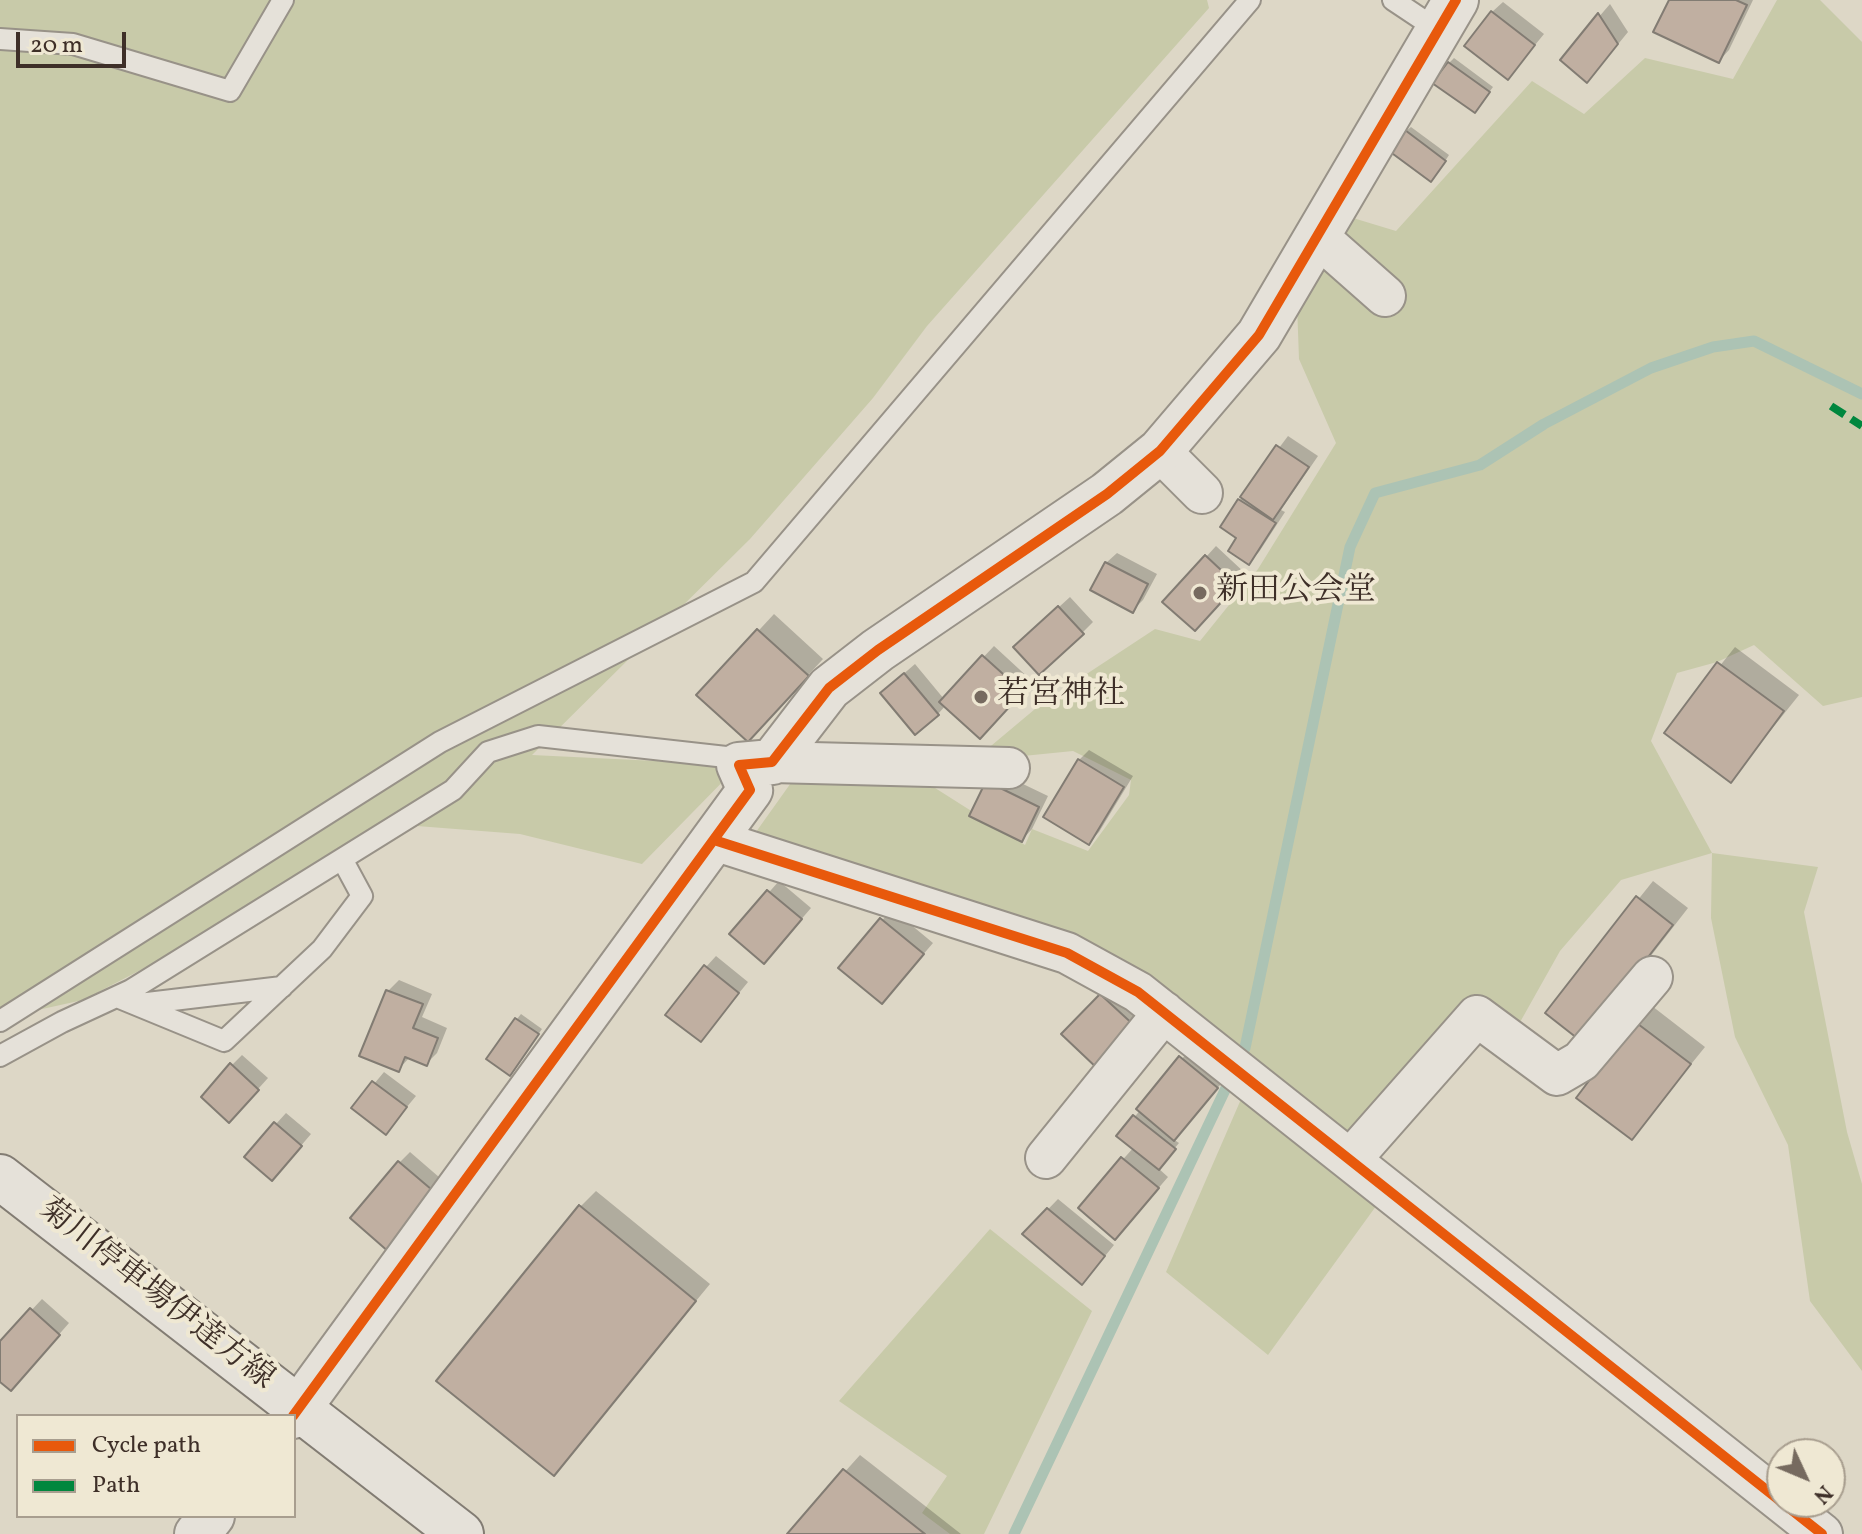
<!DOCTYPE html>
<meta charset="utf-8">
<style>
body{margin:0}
#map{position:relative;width:1862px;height:1534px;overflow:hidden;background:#ddd7c6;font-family:Vollkorn,serif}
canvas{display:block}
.legend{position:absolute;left:16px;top:1414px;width:280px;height:104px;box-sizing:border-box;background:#efe8d3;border:2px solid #a89e8f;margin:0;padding:10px 14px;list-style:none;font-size:24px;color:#3e2f28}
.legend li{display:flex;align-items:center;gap:16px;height:40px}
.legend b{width:40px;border:2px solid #a89e8f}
.north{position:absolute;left:1766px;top:1438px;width:80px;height:80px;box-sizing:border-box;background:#efe8d3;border:2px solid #a89e8f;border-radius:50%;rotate:134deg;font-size:22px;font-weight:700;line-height:32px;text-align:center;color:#3e2f28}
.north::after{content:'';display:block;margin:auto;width:28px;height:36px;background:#766a5f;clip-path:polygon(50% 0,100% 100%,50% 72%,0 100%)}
.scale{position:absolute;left:16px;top:32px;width:110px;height:36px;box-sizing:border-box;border:4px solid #3e2f28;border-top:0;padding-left:10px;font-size:24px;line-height:28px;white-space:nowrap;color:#3e2f28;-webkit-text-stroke:6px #efe8d3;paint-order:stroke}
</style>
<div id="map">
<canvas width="1862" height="1534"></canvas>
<ul class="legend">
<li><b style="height:10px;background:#e8590c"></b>Cycle path</li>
<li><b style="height:10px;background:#00873e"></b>Path</li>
</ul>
<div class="north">N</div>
<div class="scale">20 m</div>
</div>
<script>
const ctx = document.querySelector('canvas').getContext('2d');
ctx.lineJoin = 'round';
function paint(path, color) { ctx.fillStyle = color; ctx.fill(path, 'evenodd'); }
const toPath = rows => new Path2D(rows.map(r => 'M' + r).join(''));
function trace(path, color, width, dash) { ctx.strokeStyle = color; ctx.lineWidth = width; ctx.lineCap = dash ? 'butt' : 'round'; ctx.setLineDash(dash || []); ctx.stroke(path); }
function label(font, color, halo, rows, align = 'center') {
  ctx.font = font + ' Vollkorn,"Noto Serif JP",serif'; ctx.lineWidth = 8; ctx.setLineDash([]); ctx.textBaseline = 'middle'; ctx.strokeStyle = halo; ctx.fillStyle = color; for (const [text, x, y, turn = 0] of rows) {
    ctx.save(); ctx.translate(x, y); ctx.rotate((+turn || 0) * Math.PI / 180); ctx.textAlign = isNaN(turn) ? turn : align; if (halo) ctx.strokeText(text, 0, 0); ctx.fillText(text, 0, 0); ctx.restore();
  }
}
paint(toPath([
 [0,0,1207,0,1209,8,927,326,873,398,750,539,532,755,739,765,642,864,520,834,417,826,83,1000,6,1017,0,1014],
 [1777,0,1820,0,1862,42,1862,697,1823,706,1754,645,1717,662,1677,673,1651,741,1712,853,1818,867,1804,912,1847,1132,1862,1184,1862,1371,1810,1301,1788,1145,1735,1037,1711,918,1712,853,1621,880,1560,951,1510,1040,1477,1014,1354,1156,1138,992,751,839,798,773,913,774,1025,845,1032,829,1088,851,1129,795,1131,780,1073,751,973,761,1041,704,1155,629,1200,641,1258,569,1336,443,1299,359,1297,304,1353,218,1396,231,1532,81,1584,114,1645,58,1733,79],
 [1245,1090,1379,1202,1268,1355,1166,1272],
 [990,1229,1092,1311,984,1534,950,1534,922,1513,947,1476,839,1401]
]), '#c8caa9');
paint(toPath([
 [1671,0,1753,0,1729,50,1719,61],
 [1503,2,1544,34,1508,78,1492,12],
 [1610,4,1628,32,1597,70,1562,60],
 [1454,58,1493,87,1479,106,1449,63],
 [1411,127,1449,155,1436,175,1406,131],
 [1288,436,1318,456,1281,510,1285,512,1259,552,1249,562,1239,537,1240,500],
 [1216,546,1246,574,1205,618,1206,557],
 [1117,553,1157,574,1143,600,1133,610,1106,563],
 [1070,597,1093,622,1082,633,1026,637],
 [774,614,823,659,763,724,699,695],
 [994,646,1032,681,990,726,946,705,938,714,893,683,915,664,944,699],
 [1735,647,1799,695,1731,780,1667,732],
 [1089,750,1133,776,1099,832,1089,843,1079,760],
 [998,772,1048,796,1032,829,1022,840,972,815],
 [779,881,811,908,774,951,732,934],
 [1653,881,1688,908,1598,1024,1547,1013],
 [892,909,933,943,892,991,841,968],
 [716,956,748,982,701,1040,706,967],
 [399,980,432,994,422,1017,447,1028,437,1053,426,1064,410,1057,398,1070,388,991],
 [1112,985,1146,1016,1110,1057,1064,1034],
 [1652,1006,1705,1047,1632,1137,1579,1097],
 [521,1014,542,1029,515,1068,517,1019],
 [1191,1048,1227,1077,1173,1139,1179,1143,1158,1168,1168,1177,1125,1227,1080,1208,1134,1147,1119,1136],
 [242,1055,268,1078,239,1110,232,1065],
 [384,1072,416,1096,386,1132,354,1108],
 [286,1113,311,1134,282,1168,247,1156],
 [410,1152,447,1184,352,1218,400,1162],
 [596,1191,710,1284,554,1473,580,1207],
 [1058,1199,1114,1245,1092,1272,1025,1233],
 [42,1299,69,1323,21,1378,0,1379,0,1344],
 [860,1455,961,1534,789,1534]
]), '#0003');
trace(toPath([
 [1014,1534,1245,1048,1350,547,1375,493,1480,465,1544,424,1651,368,1713,347,1754,341,1862,394]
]), '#acc3b4', 11);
const building = toPath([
 [1669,0,1736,0,1747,5,1719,63,1653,32,1669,0],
 [1491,11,1535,45,1508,80,1464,46,1491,11],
 [1598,13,1618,44,1587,83,1560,60,1598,13],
 [1448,62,1490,92,1475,113,1432,83,1448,62],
 [1405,130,1446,161,1431,182,1389,151,1405,130],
 [1276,445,1309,467,1273,520,1240,497,1276,445],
 [1238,499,1276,523,1249,565,1228,551,1236,538,1220,527,1238,499],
 [1205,555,1237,585,1195,631,1162,602,1205,555],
 [1105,562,1148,584,1133,613,1090,590,1105,562],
 [1058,606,1084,634,1039,675,1013,647,1058,606],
 [757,629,809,676,748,742,696,695,757,629],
 [982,655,1023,692,980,739,939,702,982,655],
 [1717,662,1784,711,1731,783,1664,733,1717,662],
 [904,673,939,715,915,735,880,693,904,673],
 [1078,759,1124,787,1089,845,1043,817,1078,759],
 [986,781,1039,807,1022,842,969,816,986,781],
 [767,890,802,919,764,964,729,934,767,890],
 [1636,896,1673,925,1582,1042,1545,1013,1636,896],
 [880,918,924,954,882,1004,838,968,880,918],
 [704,965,739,993,701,1042,665,1015,704,965],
 [386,990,423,1004,413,1028,438,1038,427,1066,405,1057,399,1072,359,1056,386,990],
 [1100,994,1137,1028,1099,1070,1061,1034,1100,994],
 [515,1018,539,1034,510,1076,486,1059,515,1018],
 [1634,1021,1691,1064,1632,1140,1576,1098,1634,1021],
 [1179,1056,1218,1088,1174,1141,1136,1109,1179,1056],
 [230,1063,259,1090,229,1123,201,1097,230,1063],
 [372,1081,407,1107,386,1135,351,1108,372,1081],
 [1133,1115,1176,1149,1159,1170,1116,1136,1133,1115],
 [274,1122,302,1146,272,1181,244,1157,274,1122],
 [1121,1157,1159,1188,1115,1240,1078,1208,1121,1157],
 [398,1161,438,1195,390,1253,350,1218,398,1161],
 [579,1205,696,1301,554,1476,436,1381,579,1205],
 [1047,1208,1105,1256,1082,1285,1022,1234,1047,1208],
 [30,1308,60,1335,11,1391,0,1382,0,1341,30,1308],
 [843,1469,925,1534,787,1534,843,1469]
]);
paint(building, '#c0afa1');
trace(building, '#827c73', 2);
const service = toPath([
 [1393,0,1438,30],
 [0,39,73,44,230,91,283,0],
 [117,997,224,1041,322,949,362,896,342,859],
 [139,1004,282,987],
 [0,1021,440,742,754,582,1250,0],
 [0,1056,62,1022,131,990,453,790,488,752,538,736,744,759]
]);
const minor = toPath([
 [1317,236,1385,296],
 [1160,451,1202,493],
 [772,762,1009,768],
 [714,840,1067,953,1138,992,1822,1534],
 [1046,1158,1164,1012],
 [1350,1160,1477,1016,1557,1075,1581,1061,1652,977]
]);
const tertiary = toPath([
 [293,1416,750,790,739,765,772,762,829,688,878,650,1107,494,1160,451,1259,335,1456,0],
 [197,1534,212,1516]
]);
const secondary = toPath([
 [0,1177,461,1534]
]);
trace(service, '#989288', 24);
trace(minor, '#989288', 44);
trace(tertiary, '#989288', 48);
trace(secondary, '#827c73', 48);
trace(service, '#e5e1d9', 20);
trace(minor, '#e5e1d9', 40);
trace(tertiary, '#e5e1d9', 44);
trace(secondary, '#e5e1d9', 44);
trace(toPath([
 [1831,406,1862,426]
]), '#00873e', 8, [16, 8]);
trace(toPath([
 [714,840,1067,953,1138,992,1822,1534],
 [293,1416,750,790,739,765,772,762,829,688,878,650,1107,494,1160,451,1259,335,1456,0]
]), '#e8590c', 10);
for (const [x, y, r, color] of [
 [1200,593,8,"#766a5f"],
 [981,697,8,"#766a5f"]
]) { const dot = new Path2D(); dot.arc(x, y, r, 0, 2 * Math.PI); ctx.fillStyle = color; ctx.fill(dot); trace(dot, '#efe8d3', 3); }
label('32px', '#3e2f28', '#efe8d3', [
 ["新田公会堂",1216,593],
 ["若宮神社",997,697]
], 'left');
label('32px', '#3e2f28', '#efe8d3', [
 ["菊川停車場伊達方線",155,1296,38]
]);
</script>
